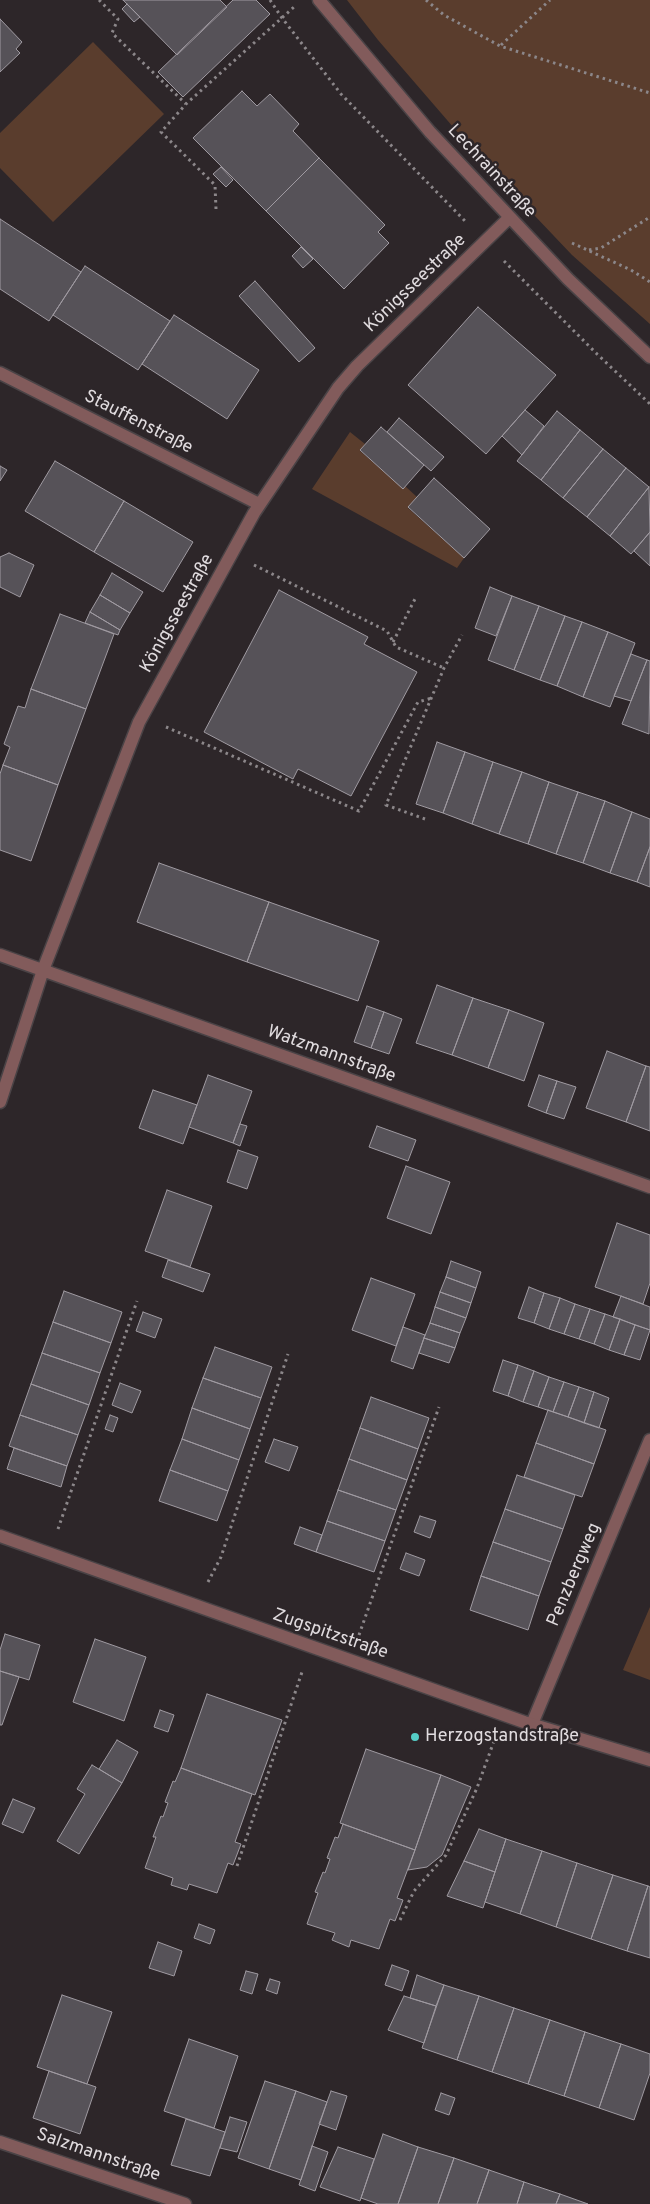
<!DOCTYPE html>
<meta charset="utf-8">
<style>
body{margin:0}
canvas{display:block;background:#2d2629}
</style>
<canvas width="650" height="2204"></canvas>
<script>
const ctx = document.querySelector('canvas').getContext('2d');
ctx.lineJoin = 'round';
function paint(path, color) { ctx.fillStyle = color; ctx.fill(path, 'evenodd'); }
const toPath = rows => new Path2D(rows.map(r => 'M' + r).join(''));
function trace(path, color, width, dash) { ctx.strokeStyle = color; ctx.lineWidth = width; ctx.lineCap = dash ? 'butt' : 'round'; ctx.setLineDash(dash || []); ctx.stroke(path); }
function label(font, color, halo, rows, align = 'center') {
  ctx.font = font + ' Overpass,sans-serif'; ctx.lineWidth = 5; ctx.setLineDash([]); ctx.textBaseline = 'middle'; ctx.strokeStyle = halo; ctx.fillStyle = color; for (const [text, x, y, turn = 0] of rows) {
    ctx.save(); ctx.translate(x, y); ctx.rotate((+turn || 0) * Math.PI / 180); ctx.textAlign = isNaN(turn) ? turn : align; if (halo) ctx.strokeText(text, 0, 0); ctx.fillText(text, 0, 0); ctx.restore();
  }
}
paint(toPath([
 [347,0,650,0,650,324,572,255,479,157,378,40],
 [93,42,164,114,53,222,0,168,0,133],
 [350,432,365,444,360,451,403,488,405,486,417,497,408,508,464,558,457,568,312,489],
 [650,1607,650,1680,623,1670]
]), '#5a3d2d');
const building = toPath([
 [123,0,220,0,227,7,177,55,123,0],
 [233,0,256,0,270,14,183,97,158,72,233,0],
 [127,4,140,17,134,22,122,9,127,4],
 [0,19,22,42,16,49,20,53,0,72,0,19],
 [242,91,257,106,270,94,299,124,293,131,319,158,266,211,193,138,242,91],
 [319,158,385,225,378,232,389,243,344,289,266,211,319,158],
 [221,167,233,180,226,187,213,174,221,167],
 [0,219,81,272,49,321,0,289,0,219],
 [301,247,313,259,303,268,292,256,301,247],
 [85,266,170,321,138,370,53,315,85,266],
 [255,281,315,348,299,362,239,296,255,281],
 [478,307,556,375,486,454,408,385,478,307],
 [174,315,259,370,227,419,142,364,174,315],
 [525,410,544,426,522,455,502,436,525,410],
 [557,411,580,430,541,480,517,461,557,411],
 [399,418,444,457,431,471,387,432,399,418],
 [381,427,424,465,403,489,360,450,381,427],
 [580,430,603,449,563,498,541,480,580,430],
 [603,449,626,468,587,517,563,498,603,449],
 [55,461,124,501,94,552,25,511,55,461],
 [0,466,7,470,0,481,0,466],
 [626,468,649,487,610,536,587,517,626,468],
 [434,478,490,529,464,558,408,507,434,478],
 [649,487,650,532,631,554,610,536,649,487],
 [124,501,193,542,163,592,94,552,124,501],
 [650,532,650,566,634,551,650,532],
 [9,553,34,565,20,597,0,587,0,557,9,553],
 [112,573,143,592,130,613,100,595,112,573],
 [490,587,512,596,496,636,475,628,490,587],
 [279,590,368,637,364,644,417,672,351,796,298,769,293,779,204,732,279,590],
 [100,595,130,613,120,630,90,612,100,595],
 [512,596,539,606,514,670,488,660,512,596],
 [539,606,565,616,540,680,514,670,539,606],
 [90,612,120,630,118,635,85,623,90,612],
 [60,614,114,634,86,709,31,689,60,614],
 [565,616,582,622,557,686,540,680,565,616],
 [582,622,608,632,583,697,557,686,582,622],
 [608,632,635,643,610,707,583,697,608,632],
 [631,654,647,660,631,701,614,696,631,654],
 [647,660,650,661,649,734,622,724,647,660],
 [31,689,86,709,58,785,3,765,10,747,4,744,18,706,25,708,31,689],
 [437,742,465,752,443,813,416,804,437,742],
 [465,752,493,762,472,824,443,813,465,752],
 [493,762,522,772,499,834,472,824,493,762],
 [3,765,58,785,31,861,0,850,0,774,3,765],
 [522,772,549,782,528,844,499,834,522,772],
 [549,782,578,792,556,854,528,844,549,782],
 [578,792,605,801,583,863,556,854,578,792],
 [605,801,632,812,610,873,583,863,605,801],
 [632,812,650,819,650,847,637,882,610,873,632,812],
 [650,847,650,887,637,882,650,847],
 [159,863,269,902,247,962,137,922,159,863],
 [269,902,379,941,358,1001,247,962,269,902],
 [437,985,473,998,452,1055,416,1043,437,985],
 [473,998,509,1010,488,1068,452,1055,473,998],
 [367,1006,384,1012,371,1048,354,1042,367,1006],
 [509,1010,544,1023,524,1081,488,1068,509,1010],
 [384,1012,402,1019,389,1054,371,1048,384,1012],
 [607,1051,646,1066,626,1122,586,1108,607,1051],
 [646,1066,650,1067,650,1131,626,1122,646,1066],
 [208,1075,252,1091,233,1143,189,1127,208,1075],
 [539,1075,557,1081,546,1113,528,1106,539,1075],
 [557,1081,576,1087,564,1119,546,1113,557,1081],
 [153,1090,197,1105,183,1144,139,1128,153,1090],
 [240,1124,247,1126,240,1146,233,1143,240,1124],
 [377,1126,416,1140,408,1161,369,1147,377,1126],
 [238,1150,258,1157,247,1189,227,1182,238,1150],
 [406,1166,450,1182,431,1234,387,1218,406,1166],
 [167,1190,212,1206,190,1267,145,1251,167,1190],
 [617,1223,650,1235,650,1283,643,1304,595,1287,617,1223],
 [168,1260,210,1274,203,1292,162,1277,168,1260],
 [451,1261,481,1272,476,1288,446,1277,451,1261],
 [446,1277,476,1288,471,1303,440,1292,446,1277],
 [371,1278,415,1294,396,1346,352,1330,371,1278],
 [529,1287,544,1293,534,1323,518,1318,529,1287],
 [64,1291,122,1312,111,1343,53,1322,64,1291],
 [440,1292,471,1303,466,1318,435,1307,440,1292],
 [544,1293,560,1298,549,1329,534,1323,544,1293],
 [621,1296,650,1307,650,1330,613,1317,621,1296],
 [560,1298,575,1304,564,1334,549,1329,560,1298],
 [575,1304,590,1309,579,1339,564,1334,575,1304],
 [435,1307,466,1318,460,1333,430,1323,435,1307],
 [590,1309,605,1314,594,1344,579,1339,590,1309],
 [143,1312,162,1319,155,1338,136,1331,143,1312],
 [605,1314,620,1319,609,1350,594,1344,605,1314],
 [620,1319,635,1325,624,1355,609,1350,620,1319],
 [53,1322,111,1343,100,1373,42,1353,53,1322],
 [430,1323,460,1333,455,1348,424,1338,430,1323],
 [635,1325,650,1330,640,1360,624,1355,635,1325],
 [403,1327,425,1335,413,1369,391,1361,403,1327],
 [424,1338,455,1348,449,1363,419,1353,424,1338],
 [215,1347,272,1367,261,1398,203,1378,215,1347],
 [42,1353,100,1373,89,1405,31,1384,42,1353],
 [503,1360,518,1365,508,1396,493,1391,503,1360],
 [518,1365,534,1371,523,1402,508,1396,518,1365],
 [534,1371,549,1377,538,1407,523,1402,534,1371],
 [549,1377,564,1382,553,1412,538,1407,549,1377],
 [203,1378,261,1398,250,1429,192,1408,203,1378],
 [564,1382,579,1387,568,1417,553,1412,564,1382],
 [120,1383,141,1391,132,1413,112,1405,120,1383],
 [31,1384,89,1405,78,1435,20,1415,31,1384],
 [579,1387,594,1392,584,1423,568,1417,579,1387],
 [594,1392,609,1398,599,1428,584,1423,594,1392],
 [371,1397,429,1418,418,1449,360,1428,371,1397],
 [192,1408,250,1429,239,1460,182,1439,192,1408],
 [548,1410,606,1430,594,1464,536,1443,548,1410],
 [20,1415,78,1435,67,1466,9,1446,20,1415],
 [110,1415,118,1418,113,1432,105,1429,110,1415],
 [360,1428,418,1449,407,1480,349,1459,360,1428],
 [182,1439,239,1460,228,1491,170,1470,182,1439],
 [274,1439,298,1447,289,1471,265,1462,274,1439],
 [536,1443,594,1464,582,1497,524,1477,536,1443],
 [14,1448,67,1466,61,1487,7,1469,14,1448],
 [349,1459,407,1480,396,1510,338,1490,349,1459],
 [170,1470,228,1491,217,1521,159,1501,170,1470],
 [517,1475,575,1495,563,1529,505,1509,517,1475],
 [338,1490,396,1510,385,1541,327,1521,338,1490],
 [505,1509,563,1529,551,1562,493,1542,505,1509],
 [420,1516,436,1521,430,1538,414,1532,420,1516],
 [327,1521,385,1541,374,1572,316,1552,327,1521],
 [300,1527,322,1535,316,1552,294,1544,300,1527],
 [493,1542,551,1562,539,1596,481,1576,493,1542],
 [406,1553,425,1560,419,1576,400,1569,406,1553],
 [481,1576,539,1596,528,1630,470,1610,481,1576],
 [5,1634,40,1645,29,1680,0,1671,0,1650,5,1634],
 [95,1639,146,1657,124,1721,73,1702,95,1639],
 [0,1671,19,1677,2,1725,0,1725,0,1671],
 [207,1694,282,1720,255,1795,181,1768,207,1694],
 [160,1710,174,1715,168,1732,154,1727,160,1710],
 [117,1740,138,1752,122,1783,99,1769,117,1740],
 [366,1749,441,1775,415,1850,340,1823,366,1749],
 [92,1765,122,1783,79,1854,57,1841,85,1794,77,1789,92,1765],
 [181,1768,252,1794,235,1842,241,1844,233,1865,228,1863,217,1893,189,1884,187,1890,171,1885,173,1878,145,1868,156,1837,153,1837,161,1816,163,1817,168,1803,165,1802,173,1781,175,1782,181,1768],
 [441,1775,471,1787,442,1855,427,1867,408,1870,441,1775],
 [13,1799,35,1808,23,1833,2,1824,13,1799],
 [343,1824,415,1850,397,1898,403,1900,395,1921,390,1919,379,1949,351,1940,349,1947,332,1940,335,1933,307,1924,318,1893,315,1892,323,1872,325,1873,330,1859,327,1858,335,1837,338,1838,343,1824],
 [479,1829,506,1839,495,1872,464,1861,479,1829],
 [506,1839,542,1851,520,1914,485,1902,506,1839],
 [542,1851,577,1863,556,1927,520,1914,542,1851],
 [464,1861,495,1872,483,1908,447,1896,464,1861],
 [577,1863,613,1875,591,1939,556,1927,577,1863],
 [613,1875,648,1886,627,1951,591,1939,613,1875],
 [648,1886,650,1887,650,1958,627,1951,648,1886],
 [199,1924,215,1930,210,1944,194,1938,199,1924],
 [158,1942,182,1951,174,1976,149,1968,158,1942],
 [392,1965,409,1971,402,1991,385,1985,392,1965],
 [246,1971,258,1974,252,1994,240,1990,246,1971],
 [417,1975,444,1985,436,2006,410,1998,417,1975],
 [270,1979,280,1982,277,1994,266,1990,270,1979],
 [444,1985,479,1996,457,2060,422,2048,444,1985],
 [62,1995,112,2012,87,2084,37,2067,62,1995],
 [404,1996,436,2006,424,2043,388,2030,404,1996],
 [479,1996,514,2008,492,2072,457,2060,479,1996],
 [514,2008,550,2020,528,2084,492,2072,514,2008],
 [550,2020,585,2032,564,2096,528,2084,550,2020],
 [585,2032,621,2044,599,2108,564,2096,585,2032],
 [189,2039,238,2056,214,2128,164,2111,189,2039],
 [621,2044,650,2054,650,2073,634,2120,599,2108,621,2044],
 [49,2071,96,2087,80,2134,33,2118,49,2071],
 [265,2081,296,2091,269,2169,238,2158,265,2081],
 [296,2091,327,2102,301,2180,269,2169,296,2091],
 [331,2091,347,2096,336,2130,319,2124,331,2091],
 [441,2093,455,2098,449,2115,435,2110,441,2093],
 [230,2117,247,2122,237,2152,220,2148,230,2117],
 [186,2119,225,2132,210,2176,171,2165,186,2119],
 [383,2134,418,2147,398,2204,378,2204,361,2198,383,2134],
 [312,2146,328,2152,315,2191,299,2185,312,2146],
 [338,2147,374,2159,360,2201,320,2187,338,2147],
 [418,2147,454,2158,438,2204,398,2204,418,2147],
 [454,2158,489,2170,477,2204,438,2204,454,2158],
 [489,2170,524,2182,517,2204,477,2204,489,2170],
 [524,2182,560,2194,556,2204,517,2204,524,2182],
 [560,2194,588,2204,556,2204,560,2194]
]);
paint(building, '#565258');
trace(building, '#9f9aa1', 1);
const minor = toPath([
 [319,0,430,132,568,279,650,357],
 [0,373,259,504],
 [0,955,650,1187],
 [0,1102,43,970,139,722,254,513,338,388,357,366,509,218],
 [532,1724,650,1440],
 [0,2142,185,2204]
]);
const tertiary = toPath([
 [0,1536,524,1722,650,1760]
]);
trace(minor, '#4a4346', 15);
trace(tertiary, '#4a4346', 15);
trace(toPath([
 [99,0,118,19,112,33,186,104],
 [270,0,282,18,341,94,466,222],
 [426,0,444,15,500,46,650,93],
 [501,45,550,0],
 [216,209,215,185,161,132,186,104,294,7],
 [572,243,631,270,650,282],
 [589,250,601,248,650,217],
 [504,261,597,354,650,404],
 [254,565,387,631,396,647,444,668],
 [393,642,416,597],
 [166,727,359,811,418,702,432,698],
 [425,819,386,805,444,668,462,635],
 [58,1529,137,1301],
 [208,1582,221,1557,288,1354],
 [359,1635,439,1407],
 [237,1866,302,1672],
 [400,1920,414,1891,446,1855,477,1788,494,1741]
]), '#8c878a', 3, [2.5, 4]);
trace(minor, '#825b5b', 12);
trace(tertiary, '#825b5b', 12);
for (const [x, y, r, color] of [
 [415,1737,5,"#55cec6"]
]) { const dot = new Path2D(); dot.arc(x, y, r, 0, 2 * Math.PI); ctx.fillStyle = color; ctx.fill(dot); trace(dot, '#2d2629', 2); }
label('18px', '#e1dcdf', '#2d2629', [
 ["Lechrainstraße",491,172,47],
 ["Königsseestraße",416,284,-44],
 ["Stauffenstraße",138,423,27],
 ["Königsseestraße",178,614,-61],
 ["Watzmannstraße",331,1055,20],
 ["Penzbergweg",575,1575,-67],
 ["Zugspitzstraße",330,1635,19],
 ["Salzmannstraße",98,2156,19]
]);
label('18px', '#e1dcdf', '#2d2629', [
 ["Herzogstandstraße",425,1737]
], 'left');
</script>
